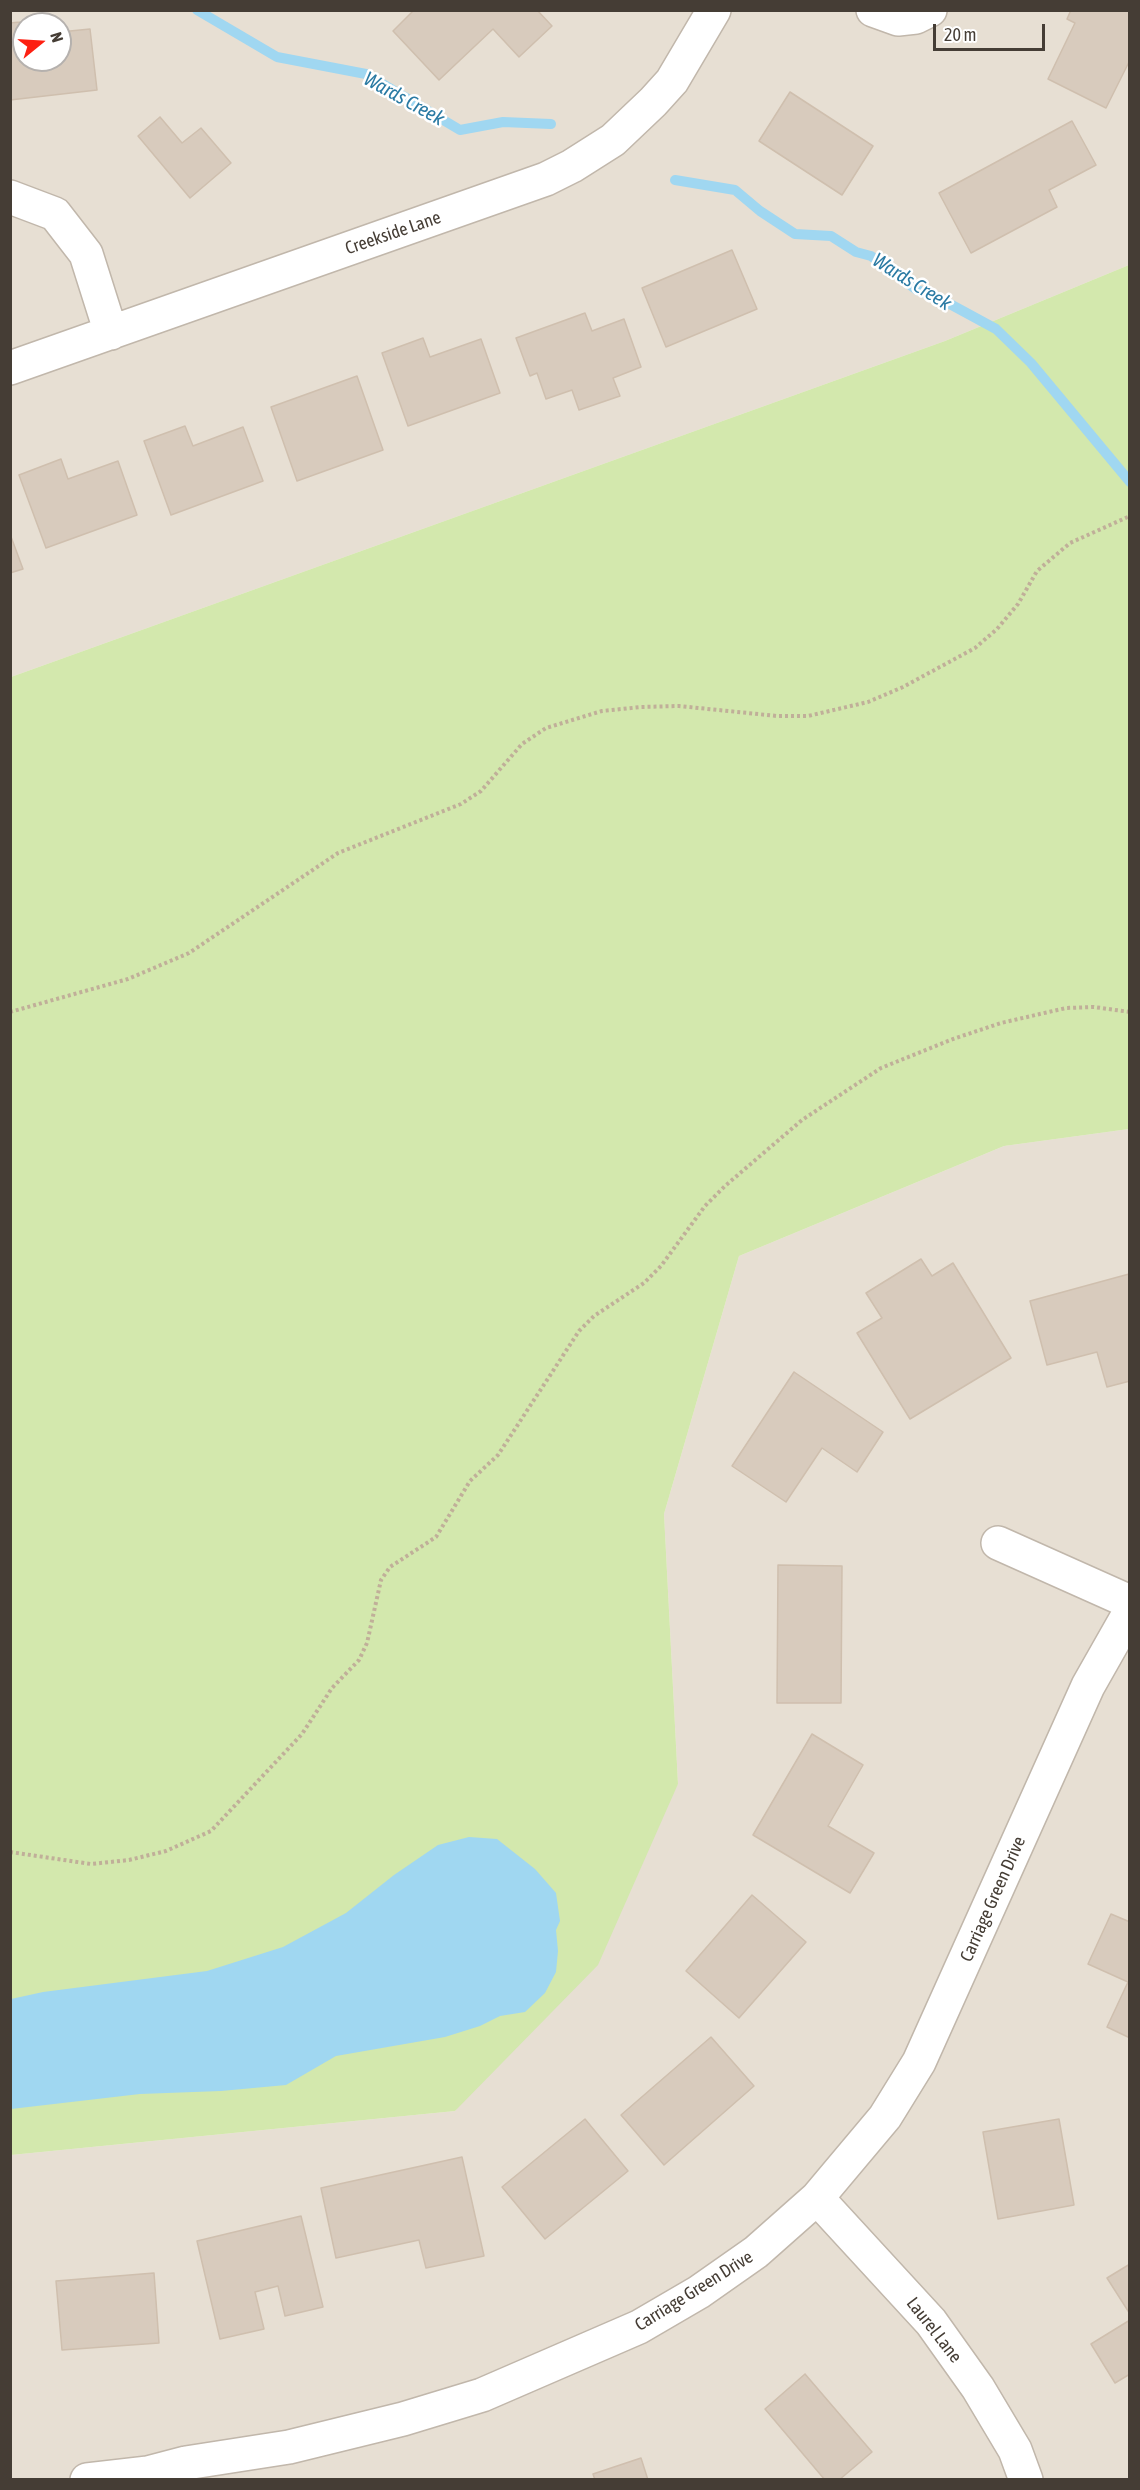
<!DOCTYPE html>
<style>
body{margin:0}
#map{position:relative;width:1140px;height:2490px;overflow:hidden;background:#f3ede5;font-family:"Asap Condensed",sans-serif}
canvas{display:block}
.frame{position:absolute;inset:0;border:12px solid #453d35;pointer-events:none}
.north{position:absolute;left:12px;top:12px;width:60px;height:60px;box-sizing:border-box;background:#fff;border:2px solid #b5b1ae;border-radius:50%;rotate:72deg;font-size:16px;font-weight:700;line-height:24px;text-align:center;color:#453d35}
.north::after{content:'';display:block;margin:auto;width:21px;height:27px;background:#fd2012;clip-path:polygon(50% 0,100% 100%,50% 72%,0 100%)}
.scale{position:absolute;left:933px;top:24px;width:112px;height:27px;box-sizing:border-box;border:3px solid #453d35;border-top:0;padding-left:8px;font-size:18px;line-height:21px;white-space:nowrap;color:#453d35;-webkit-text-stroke:4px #fff;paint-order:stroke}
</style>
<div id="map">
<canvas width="1140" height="2490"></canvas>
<div class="frame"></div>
<div class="north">N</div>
<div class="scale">20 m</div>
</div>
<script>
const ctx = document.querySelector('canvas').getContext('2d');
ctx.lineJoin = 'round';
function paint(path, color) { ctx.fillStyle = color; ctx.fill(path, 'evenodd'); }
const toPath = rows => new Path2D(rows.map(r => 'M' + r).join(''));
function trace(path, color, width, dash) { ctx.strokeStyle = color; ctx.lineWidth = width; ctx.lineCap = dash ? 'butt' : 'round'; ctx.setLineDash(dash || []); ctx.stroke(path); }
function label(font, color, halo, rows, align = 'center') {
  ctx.font = font + ' "Asap Condensed",sans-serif'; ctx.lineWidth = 5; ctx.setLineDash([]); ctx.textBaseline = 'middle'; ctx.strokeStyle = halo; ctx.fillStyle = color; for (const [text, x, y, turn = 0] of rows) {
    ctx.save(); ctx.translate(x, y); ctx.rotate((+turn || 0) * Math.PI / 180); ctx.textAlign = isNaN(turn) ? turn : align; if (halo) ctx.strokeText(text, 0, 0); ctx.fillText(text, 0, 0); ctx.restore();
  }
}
paint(toPath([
 [11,11,1129,11,1129,265,945,341,11,677],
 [24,24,60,24,60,60,24,60],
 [1129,1129,1129,2479,11,2480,11,2155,455,2111,678,1784,664,1514,739,1256,1004,1146]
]), '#e7dfd3');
paint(toPath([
 [1129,265,1129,1129,1004,1146,739,1256,664,1514,678,1784,598,1965,455,2111,11,2155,11,677,945,341]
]), '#d3e8ad');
paint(toPath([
 [469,1837,497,1839,535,1869,556,1893,560,1921,556,1930,558,1951,556,1972,545,1993,525,2012,500,2016,480,2026,445,2037,336,2056,286,2085,221,2091,140,2094,11,2109,11,1999,43,1992,207,1971,283,1947,346,1913,394,1875,438,1845]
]), '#a0d7f1');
trace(toPath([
 [197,10,277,57,366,74,460,130,503,122,551,124],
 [675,180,735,190,760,211,795,234,831,236,856,252,871,256,917,290,937,297,996,329,1031,363,1130,482]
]), '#a0d7f1', 10);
const building = toPath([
 [414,10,537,10,552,26,519,57,493,29,439,80,393,31,414,10],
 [1071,10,1130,10,1130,60,1106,108,1048,79,1075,23,1067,19,1071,10],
 [20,22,22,37,24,36,24,60,60,60,60,32,90,29,97,90,10,100,10,23,20,22],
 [790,92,873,146,842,195,759,141,790,92],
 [160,117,182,143,201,128,231,163,190,198,138,136,160,117],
 [1072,121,1096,165,1049,190,1057,207,971,253,939,193,1072,121],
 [732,250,757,309,666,347,642,288,732,250],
 [585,313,592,331,624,319,641,367,613,378,620,396,579,410,572,390,546,399,537,373,530,376,516,338,585,313],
 [423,338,430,357,481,339,500,393,408,426,382,353,423,338],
 [357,376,383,450,297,481,271,407,357,376],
 [185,426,193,446,243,427,263,481,171,515,144,441,185,426],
 [61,459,68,479,118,461,137,515,46,548,19,475,61,459],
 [10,534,23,569,10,573,10,534],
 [921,1259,932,1276,953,1263,1011,1358,910,1419,857,1333,882,1318,866,1293,921,1259],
 [1129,1274,1130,1381,1107,1387,1097,1352,1047,1365,1030,1301,1129,1274],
 [794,1372,883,1432,857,1472,822,1448,786,1502,732,1466,794,1372],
 [778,1565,842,1566,841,1703,777,1703,778,1565],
 [812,1734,863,1765,828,1826,874,1853,850,1893,753,1835,812,1734],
 [752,1895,806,1942,739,2018,686,1971,752,1895],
 [1111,1914,1130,1922,1130,2038,1107,2027,1128,1982,1088,1964,1111,1914],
 [711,2037,754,2086,664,2165,621,2115,711,2037],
 [585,2119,628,2171,545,2239,502,2187,585,2119],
 [1059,2119,1074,2205,998,2219,983,2132,1059,2119],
 [462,2157,484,2256,426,2268,419,2240,336,2258,321,2188,462,2157],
 [301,2216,323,2307,285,2316,278,2286,255,2292,264,2329,220,2339,197,2241,301,2216],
 [1130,2264,1130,2314,1107,2278,1130,2264],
 [154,2273,159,2343,62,2350,56,2281,154,2273],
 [1130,2320,1130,2374,1115,2383,1091,2344,1130,2320],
 [805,2374,872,2452,839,2480,825,2480,765,2409,805,2374],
 [641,2458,648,2480,595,2480,593,2474,641,2458]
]);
paint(building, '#d8cbbd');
trace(building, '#cfbfae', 1.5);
const minor = toPath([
 [873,10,898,19,916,17,930,10],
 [10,197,55,214,86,254,111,333],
 [10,368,546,179,572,166,613,140,653,102,672,81,714,10],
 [998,1543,1130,1602],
 [817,2198,931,2322,978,2388,1015,2450,1026,2480],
 [87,2480,148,2473,186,2463,289,2447,403,2419,482,2395,639,2327,699,2292,756,2252,817,2198,885,2117,919,2062,1088,1686,1130,1612]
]);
trace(minor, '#c1b7ab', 36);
trace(toPath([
 [10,1012,128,979,189,953,338,853,461,804,481,791,522,744,546,728,602,711,641,707,679,706,777,716,808,716,868,702,903,687,975,648,997,629,1018,604,1037,571,1070,543,1130,516],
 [10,1852,91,1864,129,1860,166,1851,211,1831,302,1734,332,1688,359,1660,367,1643,381,1580,390,1567,436,1537,470,1481,498,1455,579,1331,594,1316,644,1283,661,1266,705,1206,725,1186,802,1120,881,1068,953,1039,1001,1023,1066,1008,1094,1007,1130,1012]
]), '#c0af99', 4, [3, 3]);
trace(minor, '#fff', 33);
label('18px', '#453d35', '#fff', [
 ["Creekside Lane",393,233,-19],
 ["Carriage Green Drive",993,1899,-66],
 ["Carriage Green Drive",694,2291,-32],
 ["Laurel Lane",934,2330,52]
]);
label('italic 20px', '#2a7aa3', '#fff', [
 ["Wards Creek",404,99,29],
 ["Wards Creek",912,282,32]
]);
</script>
